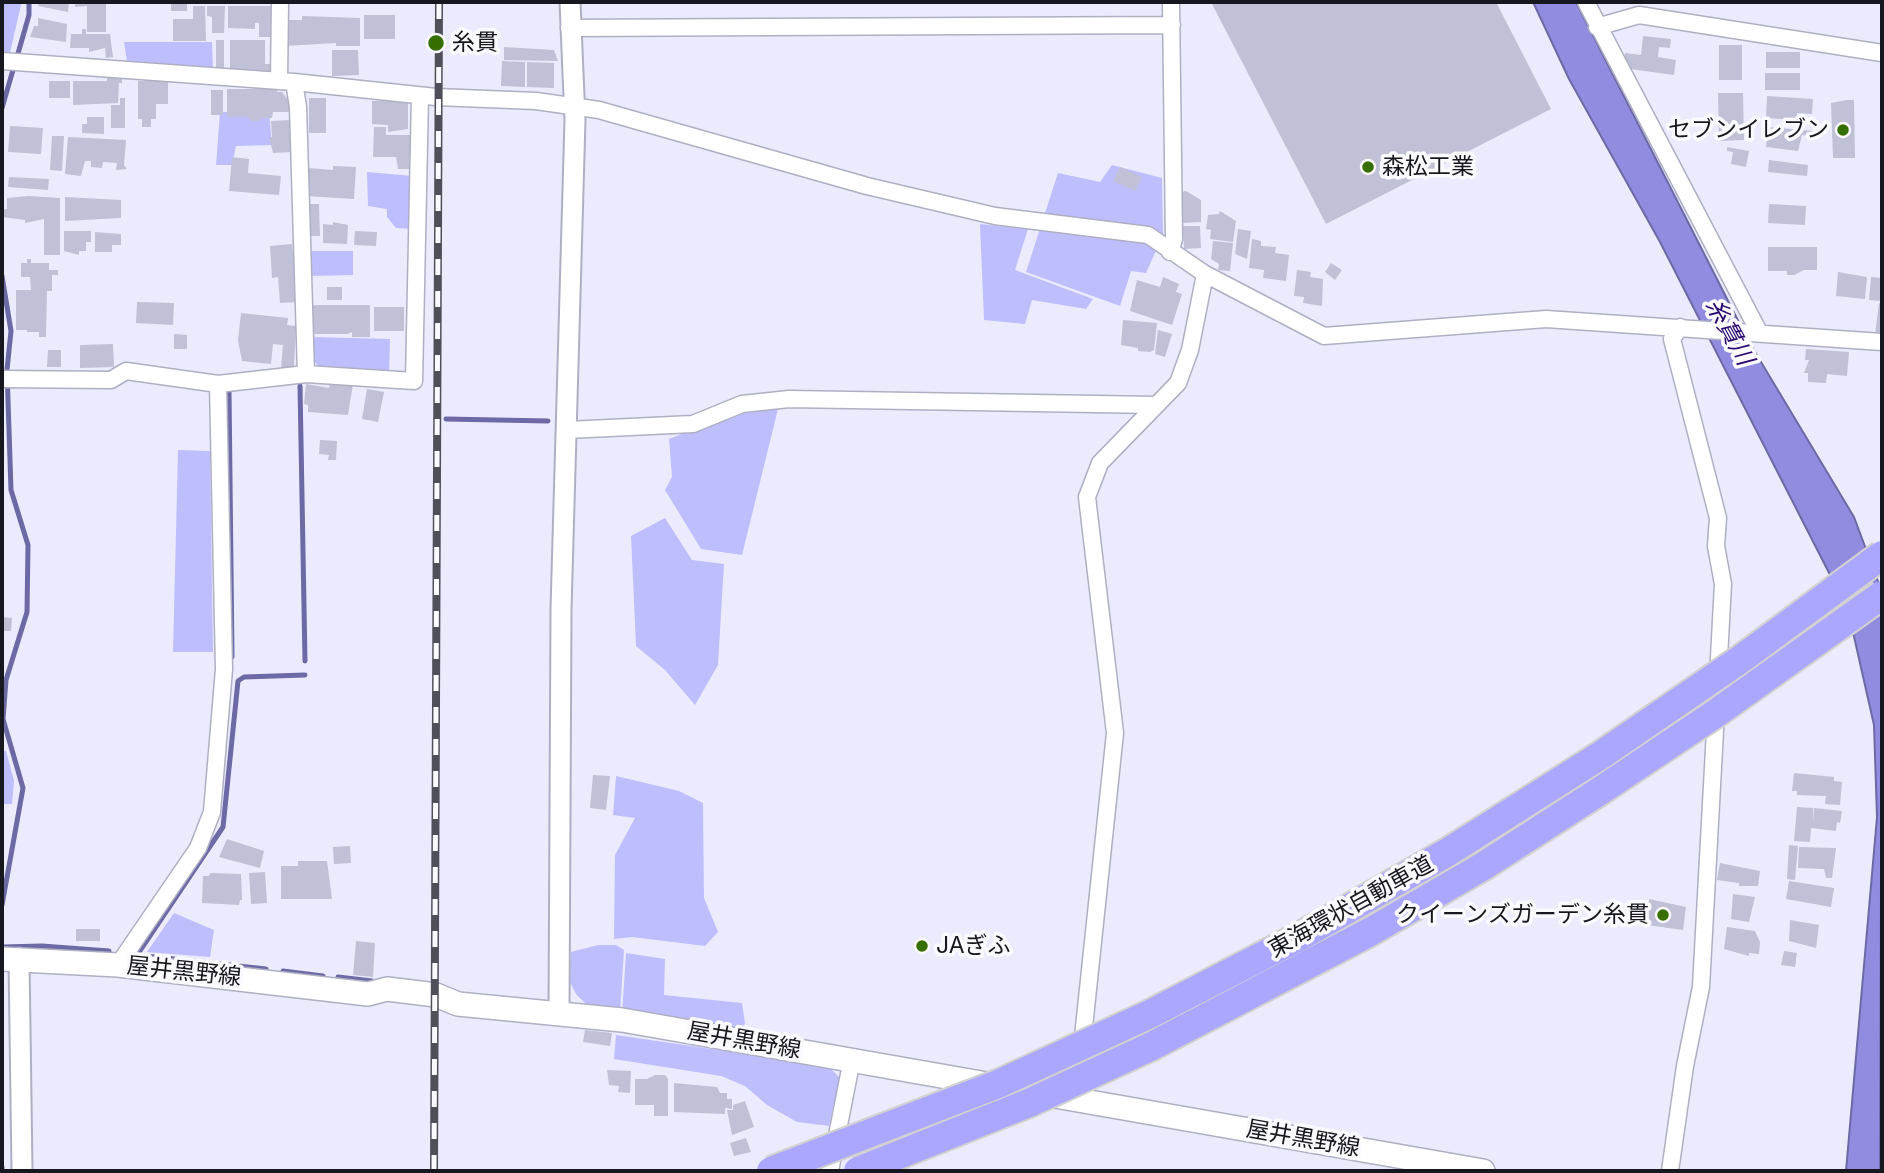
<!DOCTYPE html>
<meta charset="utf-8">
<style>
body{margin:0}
#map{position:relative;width:1884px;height:1173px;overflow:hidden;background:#ebebfd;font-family:Inter,sans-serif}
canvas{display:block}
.frame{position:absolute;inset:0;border:4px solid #17171f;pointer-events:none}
</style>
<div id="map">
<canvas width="1884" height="1173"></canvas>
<div class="frame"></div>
</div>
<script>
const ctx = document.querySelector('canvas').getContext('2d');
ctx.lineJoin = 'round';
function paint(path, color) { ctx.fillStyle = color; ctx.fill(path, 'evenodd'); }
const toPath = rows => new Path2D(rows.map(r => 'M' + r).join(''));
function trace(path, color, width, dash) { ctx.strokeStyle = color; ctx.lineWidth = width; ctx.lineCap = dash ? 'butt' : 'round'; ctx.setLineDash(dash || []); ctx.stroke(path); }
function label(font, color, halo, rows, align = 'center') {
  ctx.font = font + ' Inter,"Noto Sans JP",sans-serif'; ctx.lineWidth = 7; ctx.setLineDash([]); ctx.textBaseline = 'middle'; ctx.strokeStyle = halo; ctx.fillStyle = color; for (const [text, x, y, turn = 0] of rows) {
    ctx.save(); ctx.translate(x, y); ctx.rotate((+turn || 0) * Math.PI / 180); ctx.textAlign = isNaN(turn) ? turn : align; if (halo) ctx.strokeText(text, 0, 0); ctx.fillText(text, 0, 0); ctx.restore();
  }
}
paint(toPath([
 [2,2,20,2,21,5,9,57,2,56],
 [124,42,212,42,213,70,127,61],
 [220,112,269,112,272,145,236,146,232,165,216,165],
 [1112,165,1162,178,1163,235,1146,273,1131,271,1120,306,1026,272,1058,173,1100,182],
 [367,172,413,176,413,229,396,228,387,217,387,209,368,206],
 [980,224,1028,229,1015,270,1093,299,1086,309,1032,300,1025,324,984,320],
 [311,251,353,251,353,275,312,276],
 [313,337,390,339,389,375,320,369,313,359],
 [778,409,742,555,701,549,665,490,672,477,669,439,743,410],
 [178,450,210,451,213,652,173,652],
 [665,518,692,560,724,564,718,665,695,705,665,670,636,646,631,536],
 [2,751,6,751,14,781,12,804,2,804],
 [616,776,679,791,703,803,704,898,718,932,705,946,632,937,614,939,615,855,635,818,613,815],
 [174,913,214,930,210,957,147,952],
 [598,945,616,945,624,950,620,1013,592,1010,576,994,570,982,571,952],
 [626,953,665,959,664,995,742,1003,745,1023,742,1029,622,1014],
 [616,1035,828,1066,840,1078,829,1126,797,1122,767,1105,745,1086,721,1076,614,1059]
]), '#bfbefd');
const water = toPath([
 [1533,2,1576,2,1749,342,1854,517,1882,592,1880,1171,1846,1171,1877,817,1874,725,1848,610,1660,242,1569,79,1533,2]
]);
paint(water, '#918cdf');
trace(water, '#6c69a5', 2);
trace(toPath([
 [17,57,29,15,29,2],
 [2,108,13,70],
 [2,276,11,331,7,370,11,490,28,545,27,612,6,680,3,719,23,788,2,905],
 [300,386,305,661],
 [229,390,232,657],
 [446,419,548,421],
 [2,947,42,946,109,951],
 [266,969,137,955,223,827,238,681,244,677,305,675],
 [283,971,323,976],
 [338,977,372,981],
 [2,1167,2,1171]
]), '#6c69a5', 5);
paint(toPath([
 [39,2,69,2,68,12,38,6],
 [75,2,106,2,106,32,87,32,87,6,75,7],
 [171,2,187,2,187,11,171,11],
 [1211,2,1496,2,1551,109,1326,224],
 [193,6,205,6,206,41,173,41,173,19,193,19],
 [207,6,225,6,224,33,212,33,212,17,207,16],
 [228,6,273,6,273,37,259,37,259,23,255,23,255,29,228,28],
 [364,15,395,15,395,39,364,39],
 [302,16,360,18,360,46,336,46,336,43,286,46,286,20,302,20],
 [38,18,67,24,66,42,30,37,34,26,38,26],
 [82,29,86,29,86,34,110,34,113,57,106,58,105,48,89,52,89,48,70,48,71,34,82,34],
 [1643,36,1671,39,1670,48,1659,47,1658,57,1676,60,1674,75,1623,68,1625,53,1641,55],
 [216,40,224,40,224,68,216,68],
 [230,40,265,40,265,64,272,64,272,72,230,72],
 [1719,45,1742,45,1742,80,1719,80],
 [504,47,554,50,558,61,504,60],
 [332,50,358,50,359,75,332,76],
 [1766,52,1800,52,1800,68,1766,68],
 [502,61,525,62,525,87,501,86],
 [527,62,554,63,554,88,527,87],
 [1765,73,1800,73,1800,90,1765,90],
 [107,78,122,78,122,83,119,83,118,103,73,105,73,81,107,81],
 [49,81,70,81,70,98,49,98],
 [138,81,168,81,168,104,156,104,156,119,151,119,151,127,142,127,142,119,138,119],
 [255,86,278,86,277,92,282,92,288,100,290,112,273,112,272,118,260,118,260,121,250,121,250,117,227,117,227,89,255,89],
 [211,90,223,90,223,115,211,115],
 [1718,93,1743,93,1744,140,1719,141],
 [1767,96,1813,99,1812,114,1797,113,1797,120,1766,118],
 [120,98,125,98,125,128,111,128,111,105,120,105],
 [309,98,326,98,326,133,309,133],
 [1847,100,1854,100,1855,158,1833,158,1831,103],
 [372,101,408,101,408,129,388,132,388,125,372,124],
 [87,117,104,117,104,134,82,133,82,124,87,124],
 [291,120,293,152,273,153,269,137,272,137,271,121],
 [10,126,43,128,41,154,8,152],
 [374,127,386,127,386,135,411,135,409,169,398,169,396,157,373,157],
 [1768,127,1813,131,1813,136,1802,135,1798,151,1766,147],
 [52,136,64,136,62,171,50,170],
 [68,137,126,140,124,165,127,169,116,170,117,163,103,162,102,168,91,167,91,161,85,161,81,176,65,174],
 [1727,147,1749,151,1746,167,1731,164,1733,152,1727,151],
 [232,157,249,159,248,173,281,176,279,195,229,191],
 [1769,160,1808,165,1807,176,1768,172],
 [333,166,356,167,354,199,306,196,308,168,333,170],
 [1120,167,1142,177,1135,191,1113,181],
 [9,177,49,179,48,190,8,187],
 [1186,191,1201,200,1201,222,1182,223,1181,192],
 [29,196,60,198,60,255,44,255,44,219,25,223,25,220,2,217,2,209,7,209,7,198],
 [65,197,121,200,121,218,65,221],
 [305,204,319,204,320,236,306,236],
 [1769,204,1806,206,1805,225,1768,223],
 [1220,211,1236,221,1233,242,1210,239,1211,230,1206,229,1208,215,1219,214],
 [333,222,348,225,347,244,323,243,323,224,333,225],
 [1183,226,1200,226,1201,248,1184,249],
 [1238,229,1251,231,1247,259,1235,254],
 [64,231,91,231,91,242,86,242,86,251,79,251,79,255,64,251],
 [355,231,377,232,376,246,354,245],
 [95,232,121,234,121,245,112,245,112,252,95,252],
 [1252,239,1261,241,1261,246,1276,247,1275,253,1289,255,1286,281,1263,278,1264,270,1249,268],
 [1213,241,1233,243,1230,271,1218,270,1219,264,1211,259],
 [292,244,298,302,280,303,278,277,272,278,270,246],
 [1768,247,1817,247,1817,270,1804,270,1794,275,1787,275,1787,271,1768,271],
 [27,259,31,259,31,263,49,263,49,270,58,270,58,275,52,275,52,291,47,291,46,337,39,337,39,332,27,332,27,330,16,330,16,290,31,290,30,277,21,277,21,263,27,263],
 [1331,263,1342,270,1335,280,1325,272],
 [1297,270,1311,272,1310,277,1323,279,1322,306,1303,303,1304,297,1294,296],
 [1838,272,1867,277,1865,299,1836,296],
 [1163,277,1179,284,1176,292,1182,294,1172,325,1130,311,1137,280,1160,287],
 [1871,277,1882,278,1882,301,1869,300],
 [327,287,342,287,342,300,327,300],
 [137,302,174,303,173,325,136,323],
 [1879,303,1882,304,1882,335,1875,335],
 [312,305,370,305,370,337,352,337,352,332,347,334,312,334],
 [374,307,404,307,404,331,374,331],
 [241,313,288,318,287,325,296,326,294,367,281,368,283,345,273,344,271,364,242,361,238,340],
 [1123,320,1157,323,1154,350,1150,352,1138,351,1138,348,1121,345],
 [1158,330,1172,334,1165,357,1155,354],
 [174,334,187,335,187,349,174,349],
 [113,344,114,367,80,368,80,345],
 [1806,349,1849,352,1847,376,1827,374,1826,383,1808,382,1808,373,1804,373,1809,360,1805,360],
 [48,350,61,350,61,367,47,367],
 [330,382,353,384,348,415,308,412,308,405,304,404,306,384,329,388],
 [367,389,384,392,378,422,362,419],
 [320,440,337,441,336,460,328,460,329,455,319,454],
 [2,617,12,618,11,631,2,631],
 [1794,773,1834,777,1834,781,1842,782,1840,805,1825,804,1826,796,1797,795,1797,791,1792,791],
 [593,775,610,776,606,810,590,808],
 [1797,807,1813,808,1813,822,1814,808,1842,811,1840,823,1837,822,1836,831,1811,828,1810,842,1794,841],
 [227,839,264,851,260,868,219,857],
 [1789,845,1798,846,1795,880,1787,879],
 [350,846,351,863,334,864,333,847],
 [1799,847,1836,848,1832,878,1826,878,1824,869,1798,868],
 [298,861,327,861,332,899,281,899,281,866,298,866],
 [1720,863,1760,871,1758,886,1739,886,1739,883,1717,880],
 [265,872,267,903,251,904,249,873],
 [210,873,241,874,242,900,240,900,239,905,202,903,203,876,209,876],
 [1789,881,1834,888,1831,907,1786,899],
 [1733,894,1755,897,1749,922,1731,919],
 [1649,899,1686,907,1683,930,1640,924,1643,901,1649,902],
 [1790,920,1819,925,1816,948,1789,941],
 [1727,927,1755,931,1760,942,1759,954,1749,953,1749,956,1724,949],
 [76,929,100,929,100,941,76,941],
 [356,941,375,943,373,977,353,975],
 [1784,951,1797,953,1795,967,1781,965],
 [585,1030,612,1033,610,1046,583,1042],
 [607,1070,631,1071,630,1093,618,1092,619,1086,609,1085],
 [655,1075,665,1075,668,1079,668,1116,654,1116,654,1105,635,1105,635,1079,647,1079],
 [674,1083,717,1087,720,1093,727,1093,727,1099,732,1099,732,1109,725,1108,725,1114,674,1112],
 [745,1101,754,1127,732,1135,727,1110,733,1110,733,1105],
 [746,1138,751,1152,734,1156,730,1143]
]), '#c0c1d6');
const minor = toPath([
 [1586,2,1759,332],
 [1597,27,1639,15,1882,53],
 [569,28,1172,25],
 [2,61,294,82,436,97,536,101,599,110,867,186,995,216,1148,235,1205,274,1324,336,1546,319,1882,342],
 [279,81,280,2],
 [294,82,298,107,306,374],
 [1170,252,1174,239,1171,2],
 [2,379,111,380,126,371,218,384,306,374,414,381,420,96],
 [567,430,693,424,742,404,789,399,1156,405],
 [118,965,198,848,212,812,224,669,218,384],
 [1078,1084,1115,733,1087,497,1100,463,1178,383,1190,350,1205,274],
 [830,1171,852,1059],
 [1670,1171,1685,1066,1701,987,1723,584,1716,546,1718,518,1672,339,1680,327]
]);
const tertiary = toPath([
 [19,958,22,1171],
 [559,1014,561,609,575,120,570,2]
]);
const secondary = toPath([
 [2,959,118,965,368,994,387,989,436,995,458,1004,622,1020,1483,1171]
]);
trace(minor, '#afafc4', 19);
trace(tertiary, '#afafc4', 23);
trace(secondary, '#afafc4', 26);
trace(minor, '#fff', 16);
trace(tertiary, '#fff', 19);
trace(secondary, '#fff', 23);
const rail = toPath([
 [434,1171,439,2]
]);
trace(rail, '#4f4f5a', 8);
trace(rail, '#fafafe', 5, [16]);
const motorwayBridge = toPath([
 [771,1171,998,1084,1150,1014,1299,937,1448,852,1601,755,1741,659,1882,555],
 [858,1171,1029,1103,1150,1047,1370,932,1482,867,1600,791,1715,714,1882,595]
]);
trace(motorwayBridge, '#d1d1d2', 32, []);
trace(motorwayBridge, '#aba6fe', 28);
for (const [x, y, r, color] of [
 [436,43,9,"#366f00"],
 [1843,130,7,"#366f00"],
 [1368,167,7,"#366f00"],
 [1663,915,7,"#366f00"],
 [922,946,7,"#366f00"]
]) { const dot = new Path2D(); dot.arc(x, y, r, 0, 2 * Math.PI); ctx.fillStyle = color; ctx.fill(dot); trace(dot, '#fafafe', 2.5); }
label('23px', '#17171f', '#fafafe', [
 ["糸貫",452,43],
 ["セブンイレブン",1829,130,"right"],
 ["森松工業",1382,167],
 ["クイーンズガーデン糸貫",1649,915,"right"],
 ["JAぎふ",936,946]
], 'left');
label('23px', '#17171f', '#fafafe', [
 ["東海環状自動車道",1351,907,-29],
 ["屋井黒野線",184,972,6],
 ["屋井黒野線",744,1041,10],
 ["屋井黒野線",1303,1139,10]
]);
label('italic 24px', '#29096e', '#fafafe', [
 ["糸貫川",1729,332,61]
]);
</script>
